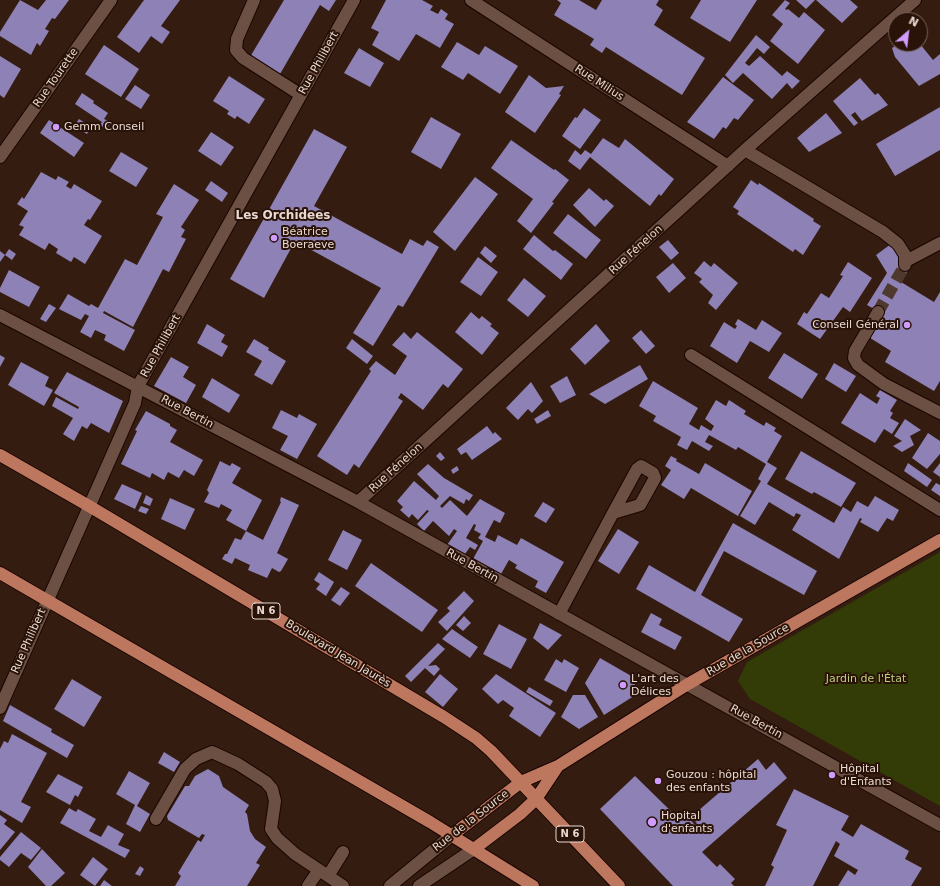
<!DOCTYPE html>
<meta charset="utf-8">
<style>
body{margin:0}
#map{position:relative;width:940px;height:886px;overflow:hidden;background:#341c10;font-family:"DejaVu Sans",sans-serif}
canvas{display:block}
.north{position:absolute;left:888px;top:12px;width:40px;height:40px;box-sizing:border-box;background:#291207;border:1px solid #766258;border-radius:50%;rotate:28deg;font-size:11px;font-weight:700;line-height:16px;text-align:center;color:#e9d9d1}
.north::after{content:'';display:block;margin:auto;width:14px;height:18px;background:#d09dff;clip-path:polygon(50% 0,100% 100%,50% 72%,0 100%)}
</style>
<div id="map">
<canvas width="940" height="886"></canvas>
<div class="north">N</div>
</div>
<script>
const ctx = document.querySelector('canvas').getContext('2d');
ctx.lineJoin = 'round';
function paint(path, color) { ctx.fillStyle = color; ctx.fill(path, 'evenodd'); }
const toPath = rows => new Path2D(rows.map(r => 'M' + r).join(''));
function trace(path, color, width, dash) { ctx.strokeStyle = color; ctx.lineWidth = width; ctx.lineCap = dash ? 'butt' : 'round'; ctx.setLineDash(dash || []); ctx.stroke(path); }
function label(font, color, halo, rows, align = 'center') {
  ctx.font = font + ' "DejaVu Sans",sans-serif'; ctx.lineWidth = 4; ctx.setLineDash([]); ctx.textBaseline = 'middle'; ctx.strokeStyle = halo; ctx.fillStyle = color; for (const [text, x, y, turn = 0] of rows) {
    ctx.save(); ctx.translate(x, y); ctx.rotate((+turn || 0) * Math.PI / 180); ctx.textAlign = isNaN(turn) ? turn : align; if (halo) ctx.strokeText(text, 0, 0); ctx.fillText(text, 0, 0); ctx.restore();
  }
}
paint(toPath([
 [940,552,940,806,750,699,738,681,747,662]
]), '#333c06');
paint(toPath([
 [20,0,38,10,46,0,69,0,55,19,52,18,45,29,49,31,40,46,37,43,31,55,0,36,0,32],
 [144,0,180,0,161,26,170,32,162,44,151,36,139,53,117,37],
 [284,0,336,0,329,11,320,5,280,74,250,57],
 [386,0,422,0,433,6,430,10,438,14,441,9,448,14,445,19,454,24,440,48,416,34,399,61,372,45,379,32,371,28],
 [557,0,579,0,596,10,602,0,659,0,656,5,663,10,654,25,705,58,682,95,606,47,602,53,590,45,594,39,554,15,561,3],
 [701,0,757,0,730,42,690,18],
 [785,0,790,3,785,9,787,10,788,9,799,18,804,12,825,30,798,64,770,41,783,24,772,15],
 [796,0,815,0,806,9],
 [816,0,850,0,858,7,842,23],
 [756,35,770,47,764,54,757,48,745,63,749,66,760,56,782,76,787,71,800,81,792,89,787,83,772,99,743,73,733,83,725,75],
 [457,42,479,55,485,46,518,66,500,94,468,73,463,80,441,67],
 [898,44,920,44,933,60,940,54,940,74,919,86,895,57,892,48],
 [104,45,139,69,121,97,85,74],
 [359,48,384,63,370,87,344,73],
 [0,56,21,69,4,98,0,95],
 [529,75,546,88,564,86,559,94,561,95,535,133,505,112],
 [229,76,265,99,249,124,237,116,235,119,227,114,229,111,213,101],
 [723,77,754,100,738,120,734,118,726,129,723,127,714,139,687,122],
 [860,78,875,95,878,93,888,105,862,121,855,112,851,115,858,123,854,126,833,101],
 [135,85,150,95,141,109,125,99],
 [82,93,94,101,93,103,108,113,104,119,111,122,106,129,100,125,102,122,75,104],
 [940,107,940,150,895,176,876,144],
 [584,108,601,120,580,149,562,136,575,117,577,118],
 [826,113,842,133,809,152,797,138],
 [431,117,461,134,441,169,411,152],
 [79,119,91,127,87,134,74,126],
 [49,120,84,143,74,157,40,133],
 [314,129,347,147,314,206,402,254,410,239,423,246,427,240,439,247,403,307,398,305,373,346,353,333,381,288,295,241,264,298,230,279],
 [211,132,234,147,221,166,198,151],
 [603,138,619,148,625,139,674,179,661,196,659,194,650,206,590,157,580,170,568,161,575,150,581,155,585,150,591,154],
 [511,140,554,170,555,169,569,180,552,202,554,203,531,233,517,221,533,199,491,168],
 [121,152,148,168,136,187,109,171],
 [41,172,56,180,58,176,69,182,66,186,71,189,74,184,102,201,90,220,88,219,84,225,102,236,85,264,74,257,71,262,56,253,58,249,49,243,45,250,19,235,24,227,19,225,28,211,17,204,22,197,24,199],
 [475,177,498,194,455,251,433,232],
 [751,180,758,185,759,183,814,219,813,221,821,226,803,255,795,249,793,252,737,214,739,211,733,207],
 [211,181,228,193,222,202,205,190],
 [174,184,199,200,181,227,185,230,181,237,186,239,169,272,163,269,133,327,104,311,103,313,135,330,124,351,104,340,106,335,95,330,91,338,80,332,89,316,85,314,81,320,59,309,68,294,89,306,91,304,98,308,125,259,137,265,163,217,156,214],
 [589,188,604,201,606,199,614,206,595,227,573,205],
 [568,214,601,240,586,259,553,233],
 [534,235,553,251,555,250,573,264,561,280,523,249],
 [668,240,679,253,671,260,659,247],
 [891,244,908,270,901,282,934,302,940,292,940,381,934,391,885,362,891,351,867,336,881,313,867,305,887,273,876,255],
 [485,246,497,256,491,263,480,253],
 [9,249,16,254,12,260,5,255,0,262,0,251,5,255],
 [478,257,498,272,481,296,460,282],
 [704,261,711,267,714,263,738,283,716,310,708,303,713,295,699,282,702,279,694,273],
 [848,262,872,278,850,312,843,307,820,339,797,324,804,312,807,314,821,293,829,298,843,276,840,275],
 [673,263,686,278,669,293,656,277],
 [9,270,40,287,29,307,0,292,0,288],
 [524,278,546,296,528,317,507,300],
 [49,304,56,308,46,322,40,319],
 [471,312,479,319,482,316,492,324,490,326,499,333,482,355,455,332],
 [738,319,756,330,762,320,782,333,769,352,750,341,737,363,710,346,724,322,735,329,737,326,735,324],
 [207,324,225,335,221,342,228,346,222,357,197,343],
 [596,324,610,341,585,365,570,349],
 [641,330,655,346,646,354,632,338],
 [404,332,411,339,417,332,463,369,448,388,443,384,423,410,401,393,398,398,403,401,359,468,354,464,347,475,317,456,371,371,369,369,376,361,395,375,407,356,392,345],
 [254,339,269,348,268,350,286,361,272,385,254,375,262,361,246,352],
 [352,339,373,356,367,364,346,348],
 [784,353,818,374,802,399,768,378],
 [0,355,5,358,0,367],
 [171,357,189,367,183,377,196,385,186,403,154,386],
 [21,362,49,377,45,386,53,390,44,406,8,385],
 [834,363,856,376,846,392,825,379],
 [640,365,648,379,605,404,589,394],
 [67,372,123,401,109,433,91,423,87,429,82,426,74,441,63,434,73,418,52,406,56,397,78,409,79,407,54,393],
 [567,376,576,395,560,403,550,386],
 [212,378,240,395,229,413,202,397],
 [653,381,698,408,689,424,699,430,701,425,711,431,714,426,705,419,716,400,726,406,729,400,746,411,744,414,764,426,766,422,776,428,774,431,782,436,767,462,777,468,767,484,834,523,843,507,851,512,857,501,868,507,875,496,899,510,893,521,887,518,878,532,860,522,862,519,860,518,839,559,792,530,801,515,796,513,794,517,769,502,755,525,740,516,761,481,758,479,766,464,738,447,736,450,709,435,705,442,713,446,709,451,692,441,687,450,677,445,681,437,653,421,656,416,639,406],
 [531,382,543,401,532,413,528,409,518,420,506,408],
 [880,390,897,400,890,411,893,413,890,418,899,423,892,434,884,429,875,443,841,423,860,393,877,404,880,398,876,396],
 [281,410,297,418,299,414,317,424,297,459,280,450,288,436,272,428],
 [548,410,551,416,537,424,534,419],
 [146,411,170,424,170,426,177,430,170,442,203,460,194,476,184,470,179,478,168,472,164,480,152,473,150,478,121,464,137,431,135,430],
 [905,419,921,430,910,436,914,445,902,452,893,446,902,441,894,436],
 [487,426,493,434,495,432,502,439,472,460,466,452,461,455,457,449],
 [928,433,940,441,940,454,927,469,912,458],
 [801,451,856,483,841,507,814,492,812,494,785,479],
 [440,452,445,458,441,461,436,456],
 [671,456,677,459,676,461,699,474,705,463,752,491,738,516,691,488,684,499,661,485,671,470,665,466],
 [220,461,230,466,232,463,241,468,232,483,262,500,246,531,226,520,232,510,221,504,219,508,204,502,209,493,207,490],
 [908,463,932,480,927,487,904,471],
 [940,463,940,477,933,472],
 [428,464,444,478,473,495,469,501,466,499,464,504,450,496,440,506,442,508,450,500,467,516,480,499,505,513,500,523,494,520,485,537,495,542,498,535,517,545,521,538,564,562,546,593,535,587,538,581,515,568,517,565,509,560,501,574,473,559,483,541,478,538,481,534,474,530,476,525,474,524,466,538,478,545,475,550,470,547,465,554,447,545,457,531,454,529,449,536,433,521,424,531,417,524,429,511,427,510,418,520,412,514,409,518,400,510,403,507,397,501,414,481,436,500,439,496,417,474],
 [457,466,459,470,453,474,451,470],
 [936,483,940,485,940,496,931,490],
 [122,484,142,493,135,509,114,499],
 [146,495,153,499,150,506,143,503],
 [281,497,299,505,277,553,288,559,281,571,279,572,272,568,267,578,248,570,250,565,235,558,232,564,222,559,225,554,227,554,235,538,241,540,246,531,263,540,281,502,280,501],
 [170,498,195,509,185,530,161,519],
 [543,502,555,509,546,523,534,516],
 [141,506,149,509,146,514,138,511],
 [733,523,817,571,804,595,724,551,701,595,743,619,729,642,636,589,649,565,695,592],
 [618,529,639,542,619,574,598,561],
 [343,530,362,540,347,570,328,560],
 [371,563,438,610,422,632,355,586],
 [319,572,334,582,326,596,316,589,320,584,314,580],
 [341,587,350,593,340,606,331,600],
 [464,591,474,601,447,631,438,622,450,611,447,608],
 [651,613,662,619,659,625,682,637,675,650,641,632],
 [464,616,471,623,463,631,456,625],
 [540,623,562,635,548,650,533,638],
 [499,624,527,639,511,669,483,654],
 [452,629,478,647,470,658,442,639],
 [438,643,445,649,428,666,436,665,440,669,434,676,425,668,411,682,405,676],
 [600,658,633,677,637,694,604,715,585,683],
 [556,659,562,663,564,659,579,668,566,692,544,680],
 [440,674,458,689,443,707,425,692],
 [496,674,556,713,540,737,509,716,514,708,503,700,498,704,482,689],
 [72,679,102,697,84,727,54,709],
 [529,687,553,701,550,706,526,692],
 [573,695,585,695,598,717,579,729,561,717],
 [10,705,52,729,51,732,74,745,67,758,3,721],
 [12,734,47,753,21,802,31,807,22,823,0,810,0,749,4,741,8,743],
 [164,752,180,762,174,772,158,763],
 [758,759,766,770,774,762,787,778,702,852,717,867,720,864,735,879,731,883,734,886,673,886,600,809,635,776,680,820,686,815,695,825,697,823,691,817],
 [208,769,219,776,223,787,249,805,245,812,247,814,250,831,255,839,266,847,256,863,260,865,247,886,175,886,181,876,178,873,198,840,201,842,205,835,202,834,199,838,168,820,167,816,185,786,189,786,195,776],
 [129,771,150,783,137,806,150,814,140,832,126,824,135,805,116,794],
 [58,774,83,787,78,797,75,795,70,805,46,792],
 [794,789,849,816,841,830,853,837,861,824,909,851,905,859,922,868,911,886,838,886,848,870,855,875,858,870,834,856,840,844,836,841,813,886,765,886,774,867,771,865,787,830,776,825],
 [69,808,76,812,78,809,96,819,89,831,101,837,108,825,124,834,118,845,130,850,125,858,60,823],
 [0,815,7,820,4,824,15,832,0,850],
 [21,832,41,848,31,860,21,853,9,867,0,860,0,857],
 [42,849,65,873,51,886,46,886,28,867],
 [93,857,108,869,95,886,80,875],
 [140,866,144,869,140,876,135,874],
 [104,880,112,886,100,886]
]), '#8d81b6');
trace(toPath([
 [878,312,905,265]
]), '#4f382d', 12, [12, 6]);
const minor = toPath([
 [254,0,237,39,236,50,243,58,301,95],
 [471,0,728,166],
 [745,150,883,232,898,244,905,255,905,265],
 [0,157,111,0],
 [906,261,940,243],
 [878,312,855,351,854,358,858,365,884,384,940,413],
 [0,315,358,502,940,825],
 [691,355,940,510],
 [358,502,745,150,915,0],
 [559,614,613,513,637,469,641,466,653,473,655,478,640,505,613,513],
 [0,708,135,403,138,386,354,0],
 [156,819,185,769,196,759,212,752,238,764,266,782,272,789,275,801,271,829,277,838,295,854,343,886],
 [328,876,343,852],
 [308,886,319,870],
 [390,886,451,836],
 [419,886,474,849]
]);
const major = toPath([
 [0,455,89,506,444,717,476,738,491,751,619,886],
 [0,573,430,822,533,886],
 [451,836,521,782,558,766,688,684,940,540],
 [474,849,520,814,536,799,558,766]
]);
trace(minor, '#1a0500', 14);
trace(major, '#1a0500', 14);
trace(minor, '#6c5043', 12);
trace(major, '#be775f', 12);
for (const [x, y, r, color] of [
 [56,127,4,"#d09dff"],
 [274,238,4,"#d09dff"],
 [907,325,4,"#d09dff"],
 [623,685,4,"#d09dff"],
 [832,775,4,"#d09dff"],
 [658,781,4,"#d09dff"],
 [652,822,5,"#d09dff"]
]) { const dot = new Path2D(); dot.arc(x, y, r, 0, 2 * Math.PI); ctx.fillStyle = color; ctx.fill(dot); trace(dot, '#291207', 1.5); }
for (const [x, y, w] of [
 [266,611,28],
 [570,834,28]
]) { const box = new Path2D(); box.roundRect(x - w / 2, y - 8, w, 16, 3); ctx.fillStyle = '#291207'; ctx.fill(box); trace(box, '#e9d9d1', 1); }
label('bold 10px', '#e9d9d1', null, [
 ["N 6",266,611],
 ["N 6",570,834]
]);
label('11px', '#e9d9d1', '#291207', [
 ["Rue Philibert",319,63,-61],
 ["Rue Tourette",56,78,-55],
 ["Rue Milius",599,83,33],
 ["Rue Fénelon",636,250,-42],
 ["Rue Philibert",161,346,-61],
 ["Rue Bertin",187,412,28],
 ["Rue Fénelon",396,468,-42],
 ["Rue Bertin",472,566,29],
 ["Rue Philibert",29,641,-66],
 ["Rue de la Source",748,650,-30],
 ["Boulevard Jean Jaurès",338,654,31],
 ["Rue Bertin",756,722,29],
 ["Rue de la Source",471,821,-38]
]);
label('11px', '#e9d9d1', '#291207', [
 ["Gemm Conseil",64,127],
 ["Béatrice",282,232],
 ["Boeraeve",282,245],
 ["Conseil Général",899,325,"right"],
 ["L'art des",631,679],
 ["Délices",631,692],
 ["Hôpital",840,769],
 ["d'Enfants",840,782],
 ["Gouzou : hôpital",666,775],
 ["des enfants",666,788],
 ["Hopital",661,816],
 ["d'enfants",661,829]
], 'left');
label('11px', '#bcce7a', '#291207', [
 ["Jardin de l'État",866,679]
]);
label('bold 12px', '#e9d9d1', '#291207', [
 ["Les Orchidees",283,216]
]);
</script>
